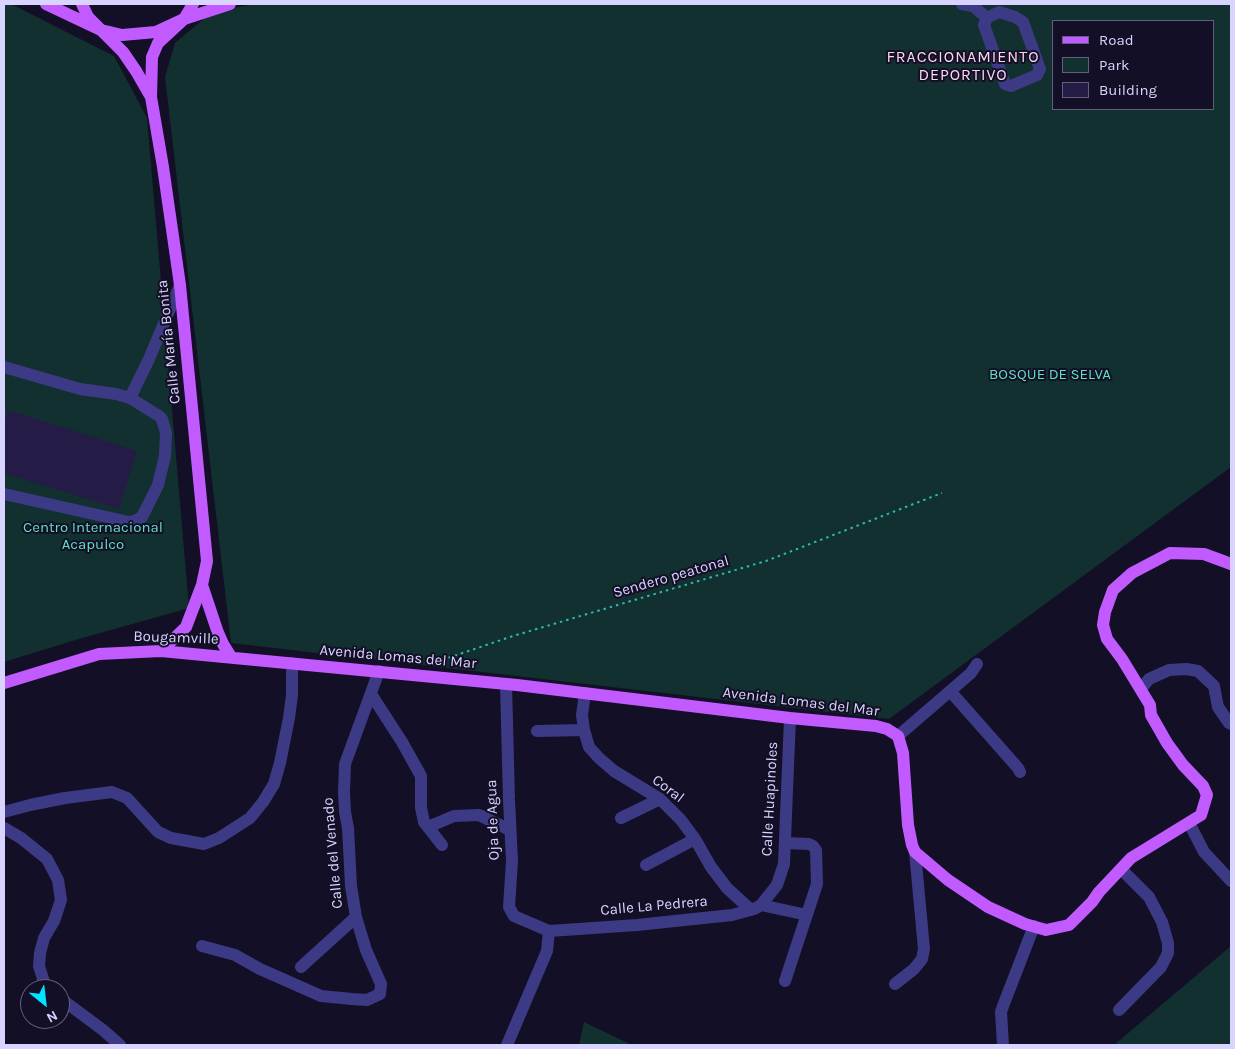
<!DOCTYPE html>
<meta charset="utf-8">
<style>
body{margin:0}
#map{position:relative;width:1235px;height:1049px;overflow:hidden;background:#130f26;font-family:Karla,sans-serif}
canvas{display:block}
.frame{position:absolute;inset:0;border:5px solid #d9d4ff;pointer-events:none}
.legend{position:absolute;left:1052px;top:20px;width:162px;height:90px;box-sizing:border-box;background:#130f26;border:1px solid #625e7d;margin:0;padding:6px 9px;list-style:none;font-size:15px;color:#d9d4ff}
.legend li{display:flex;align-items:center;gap:10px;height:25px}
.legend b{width:25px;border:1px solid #625e7d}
.north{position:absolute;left:20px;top:979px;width:50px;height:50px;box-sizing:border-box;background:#130f26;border:1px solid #625e7d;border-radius:50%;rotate:151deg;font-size:14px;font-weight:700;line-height:20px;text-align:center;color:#d9d4ff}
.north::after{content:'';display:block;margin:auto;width:18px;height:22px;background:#00e5ff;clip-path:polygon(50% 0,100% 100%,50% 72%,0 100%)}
</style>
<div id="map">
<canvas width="1235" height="1049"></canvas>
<div class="frame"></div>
<ul class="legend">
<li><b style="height:6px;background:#c25bff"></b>Road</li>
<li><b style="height:14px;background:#12302f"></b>Park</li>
<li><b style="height:14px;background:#241b47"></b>Building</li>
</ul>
<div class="north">N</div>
</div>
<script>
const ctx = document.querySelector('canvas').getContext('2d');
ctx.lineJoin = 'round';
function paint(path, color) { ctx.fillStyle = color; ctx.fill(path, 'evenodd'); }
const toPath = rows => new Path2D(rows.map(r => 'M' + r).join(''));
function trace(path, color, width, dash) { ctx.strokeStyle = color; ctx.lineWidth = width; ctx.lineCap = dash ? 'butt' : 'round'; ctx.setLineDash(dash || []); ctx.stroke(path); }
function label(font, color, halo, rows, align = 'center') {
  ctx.font = font + ' Karla,sans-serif'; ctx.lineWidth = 4; ctx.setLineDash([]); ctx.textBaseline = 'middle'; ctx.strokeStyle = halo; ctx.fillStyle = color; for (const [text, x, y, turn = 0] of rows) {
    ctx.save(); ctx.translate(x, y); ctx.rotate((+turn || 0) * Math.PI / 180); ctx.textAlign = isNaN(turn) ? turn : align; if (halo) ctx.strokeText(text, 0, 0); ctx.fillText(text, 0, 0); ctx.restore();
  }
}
paint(toPath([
 [4,4,11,4,114,56,147,118,189,608,72,641,4,662],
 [279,4,1231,4,1231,467,889,719,231,643,165,77,175,43,212,12,250,5],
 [1054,21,1214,21,1214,109,1054,109],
 [1231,946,1231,1045,1114,1045],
 [584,1022,632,1045,579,1045]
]), '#12302f');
paint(toPath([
 [8,410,137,451,119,509,4,473,4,424]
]), '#241b47');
trace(toPath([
 [430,664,513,636,766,561,942,493]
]), '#2fb8b0', 2, [2.5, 4]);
trace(toPath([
 [962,4,973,6,987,18],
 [999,12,1015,17,1023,22,1040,69,1037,75,1011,86,1005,84,984,25,987,18,999,12],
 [4,367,80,389,116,394,130,398,159,416,162,419,166,433,165,456,158,485,142,517,135,521,129,522,4,494],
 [130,398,149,359,180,285],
 [506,684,509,800,512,861,509,907,514,916,549,931,637,925,732,915,754,909,761,905,777,885,784,864,790,718],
 [1141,689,1149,679,1169,670,1186,669,1198,671,1214,686,1218,707,1229,723,1231,724],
 [950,691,1018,768,1020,772],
 [585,693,582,715,584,730,589,747,599,758,614,771,660,799,681,820,695,839,711,867,727,888,751,910],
 [371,694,402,742,421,776,421,808,424,822,442,845],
 [537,731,584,730],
 [898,736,971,673,977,664],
 [4,812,30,805,65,798,112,792,127,798,158,832,171,838,204,844,219,838,250,818,263,802,274,784,280,763,289,718,292,695,292,663],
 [621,818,660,799],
 [1189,823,1204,852,1231,881],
 [428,827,454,816,479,815,510,830],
 [4,828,21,838,47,859,58,880,61,900,54,921,44,938,40,953,39,966,44,982,50,989],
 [785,843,809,844,813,846,816,850,817,884,785,981],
 [646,865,695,839],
 [761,905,807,915],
 [202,946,235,955,260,969,321,996,352,999,367,1000,380,994,381,984,366,950,356,917,351,886,348,828,345,812,344,792,345,764,379,671],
 [301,967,356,917],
 [895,984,914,969,922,959,924,949,915,852],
 [60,998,103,1030,120,1045],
 [1119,1010,1161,967,1168,953,1168,943,1162,922,1149,897,1121,869],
 [507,1045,547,951,549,931],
 [1003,1045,1001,1012,1003,1006,1034,926]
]), '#3d3a85', 12);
trace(toPath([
 [46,4,101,30,122,35,156,32,184,19,230,4],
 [82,4,88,17,123,52,136,71,151,97],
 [202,585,217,630,223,644,231,657],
 [161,651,186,627,202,585,207,561,180,285,163,167,151,97,152,57,158,43,184,19,193,4],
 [4,683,99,654,161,651,517,685,790,718,876,726,887,729,898,736,903,753,908,825,912,845,915,852,948,880,988,907,1025,924,1046,930,1069,925,1092,902,1099,892,1131,858,1201,815,1207,795,1203,786,1183,765,1167,743,1151,715,1150,705,1122,659,1107,639,1103,625,1105,612,1113,590,1132,573,1170,553,1204,554,1231,564]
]), '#c25bff', 12);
label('15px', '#d9d4ff', '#130f26', [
 ["Calle María Bonita",169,342,-96],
 ["Sendero peatonal",671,577,-16],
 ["Bougamville",176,638,2],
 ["Avenida Lomas del Mar",398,657,5],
 ["Avenida Lomas del Mar",801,702,7],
 ["Coral",668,789,37],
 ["Calle Huapinoles",770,799,-87],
 ["Oja de Agua",493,820,-92],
 ["Calle del Venado",333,853,-95],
 ["Calle La Pedrera",654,906,-5]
]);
label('15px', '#5fe0c0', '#130f26', [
 ["BOSQUE DE SELVA",1050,375],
 ["Centro Internacional",93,528],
 ["Acapulco",93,545]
]);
ctx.letterSpacing = '1px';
label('16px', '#ffd6f0', '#130f26', [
 ["FRACCIONAMIENTO",963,57],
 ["DEPORTIVO",963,75]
]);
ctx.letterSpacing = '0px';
</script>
